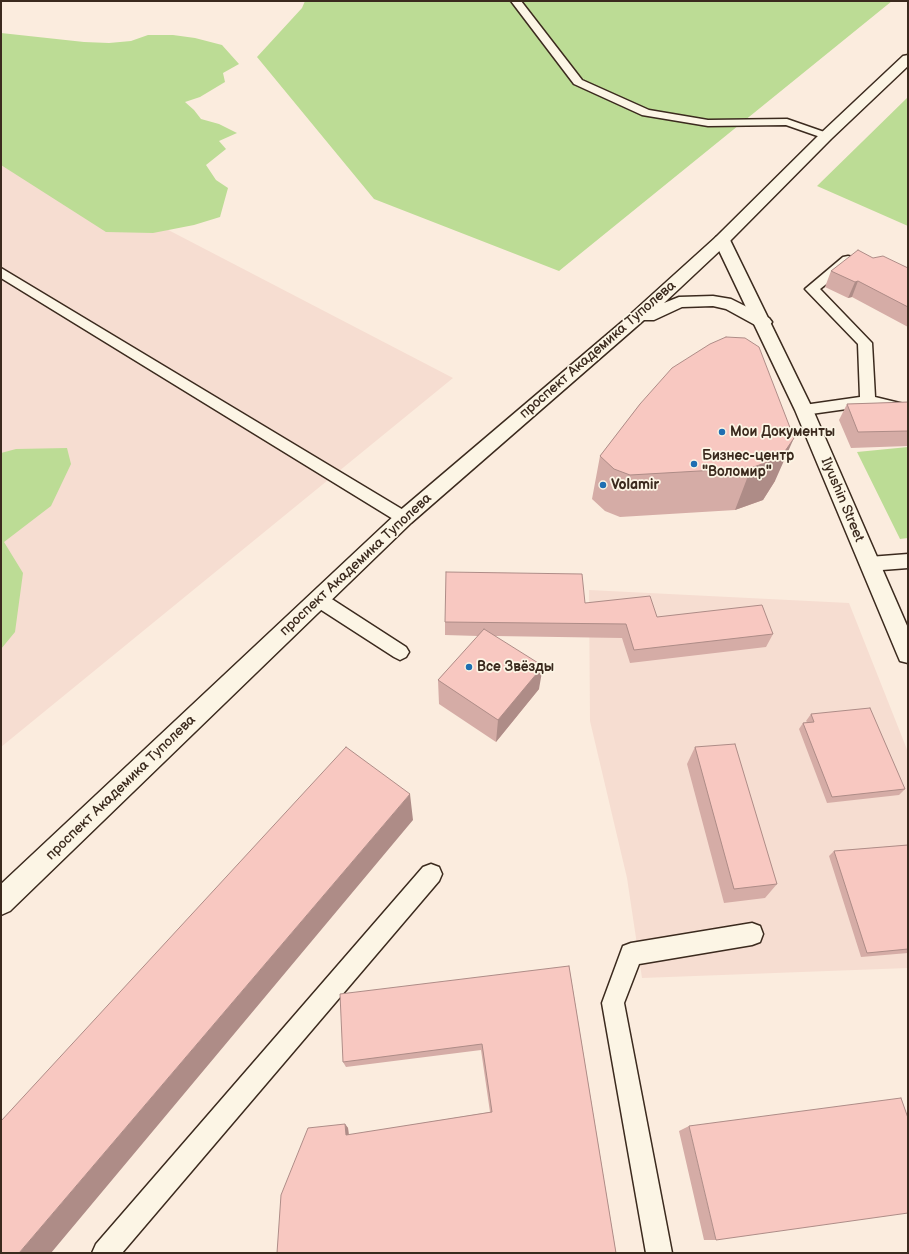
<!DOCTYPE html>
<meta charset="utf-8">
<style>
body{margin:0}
#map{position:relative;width:909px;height:1254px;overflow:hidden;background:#fbecde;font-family:"Balsamiq Sans",sans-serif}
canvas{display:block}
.frame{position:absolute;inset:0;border:2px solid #3b2a1e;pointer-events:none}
</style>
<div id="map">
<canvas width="909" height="1254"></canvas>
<div class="frame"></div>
</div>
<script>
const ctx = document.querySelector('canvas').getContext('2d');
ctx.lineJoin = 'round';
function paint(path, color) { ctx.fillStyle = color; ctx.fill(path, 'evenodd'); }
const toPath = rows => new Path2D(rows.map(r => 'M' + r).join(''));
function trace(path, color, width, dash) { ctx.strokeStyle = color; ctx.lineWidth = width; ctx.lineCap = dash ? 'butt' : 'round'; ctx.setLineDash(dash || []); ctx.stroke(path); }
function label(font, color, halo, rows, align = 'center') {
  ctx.font = font + ' "Balsamiq Sans",sans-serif'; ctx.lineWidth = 3.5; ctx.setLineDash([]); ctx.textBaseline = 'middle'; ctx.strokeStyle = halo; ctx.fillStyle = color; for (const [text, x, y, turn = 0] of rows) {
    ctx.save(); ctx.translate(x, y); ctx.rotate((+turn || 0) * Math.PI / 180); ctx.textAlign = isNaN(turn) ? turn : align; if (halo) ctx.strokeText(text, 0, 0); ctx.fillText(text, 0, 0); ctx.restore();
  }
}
paint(toPath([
 [1,143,453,378,1,747],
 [589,590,849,603,908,752,908,968,642,978,627,878,590,721]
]), '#f6ddd1');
paint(toPath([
 [305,1,892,1,559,271,374,199,257,57,302,8],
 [1,33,84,42,109,43,131,41,148,35,173,35,195,38,222,45,239,64,223,73,225,82,200,97,185,102,194,110,201,119,219,124,237,133,219,141,226,149,206,165,216,180,228,188,220,217,194,225,153,233,106,232,1,165],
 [908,97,908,226,817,186],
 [908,447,908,538,900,539,857,452],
 [67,448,71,464,51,506,4,542,23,573,15,632,1,649,1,453,16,449]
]), '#bcdc95');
const lane = toPath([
 [511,1,521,1,582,80,649,110,708,120,787,119,830,134,832,136,826,139,786,125,708,126,642,115,574,84,511,1],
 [848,256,853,257,855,260,853,263,820,289,872,343,875,397,908,405,908,415,868,406,804,415,799,414,796,410,799,406,804,405,860,397,858,344,805,289,843,257,848,256],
 [1,268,410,514,412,518,410,522,404,524,398,522,1,278,1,268],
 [908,554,908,568,869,571,863,569,860,564,863,559,869,557,908,554],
 [318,592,324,594,406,647,409,652,406,657,400,660,394,657,312,604,309,599,312,594,318,592],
 [431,864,439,867,442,874,439,881,122,1253,92,1253,96,1244,423,867,431,864],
 [752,923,760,926,763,934,760,942,752,945,639,964,624,1003,672,1253,646,1253,602,1003,623,946,631,943,752,923]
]);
const street = toPath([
 [722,235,728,237,730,240,813,410,908,628,908,663,900,661,897,654,795,410,714,240,716,237,722,235]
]);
const secondary = toPath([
 [908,55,908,66,831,139,728,243,664,303,679,297,713,296,731,299,769,318,772,322,769,326,763,327,757,326,726,309,713,306,682,307,654,320,644,320,411,523,10,911,1,915,1,884,397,513,623,321,716,237,821,133,903,56,908,55]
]);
trace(lane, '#3b2a1e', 3);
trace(street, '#3b2a1e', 3);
trace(secondary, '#3b2a1e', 3);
paint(lane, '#fcf5e5');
paint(street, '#fcf5e5');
paint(secondary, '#fcf5e5');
paint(toPath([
 [873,258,908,268,908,327,852,297,848,298,825,287,831,271],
 [908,402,908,446,851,448,839,420,847,404],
 [640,404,775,481,763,500,735,510,620,517,605,511,592,499,600,456],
 [585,603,657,617,773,634,766,647,630,663,622,638,495,636,539,689,496,742,439,704,438,680,478,636,445,635,445,622],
 [811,714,905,789,899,795,827,803,799,729,803,723,807,722,806,721],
 [695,747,777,884,765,898,724,903,687,764],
 [908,845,908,953,861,957,829,856,834,851],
 [569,966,616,1253,277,1253,345,1124,348,1128,349,1135,490,1112,481,1050,346,1067,343,1062],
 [689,1126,716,1240,704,1240,679,1131]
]), '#d5aca6');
paint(toPath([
 [858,281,852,297,848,298,855,282],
 [794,438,775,481,763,500,735,510,751,468],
 [543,666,539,689,496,742,498,720],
 [410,794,413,820,51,1253,19,1253],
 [345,1124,348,1128,349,1138,346,1135]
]), '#ae8c87');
const building = toPath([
 [858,250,873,258,883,256,908,268,908,307,858,281,855,282,831,271,858,250],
 [726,337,745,338,759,347,794,438,781,457,751,468,630,475,614,469,600,456,640,404,672,368,710,344,726,337],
 [908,402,908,431,858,432,847,404,908,402],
 [446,572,582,574,585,603,650,596,657,617,762,605,773,634,634,650,626,624,445,622,446,572],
 [484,629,543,666,498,720,438,680,484,629],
 [870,708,905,789,832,797,803,723,814,722,811,714,870,708],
 [735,744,777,884,734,889,695,747,735,744],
 [346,747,410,794,19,1253,1,1253,1,1121,346,747],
 [908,845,908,949,867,953,834,851,908,845],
 [569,966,616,1253,277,1253,281,1195,308,1128,345,1124,346,1135,492,1112,482,1044,343,1062,340,994,569,966],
 [901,1098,908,1118,908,1213,716,1240,689,1126,901,1098]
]);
paint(building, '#f8c8c1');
trace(building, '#ae8c87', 1);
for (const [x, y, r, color] of [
 [722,432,4,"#1f6fb2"],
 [694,464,4,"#1f6fb2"],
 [603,485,4,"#1f6fb2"],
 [469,667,4,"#1f6fb2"]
]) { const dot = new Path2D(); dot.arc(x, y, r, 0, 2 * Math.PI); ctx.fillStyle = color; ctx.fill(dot); trace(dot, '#fcf5e5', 1.5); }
label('14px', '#3b2a1e', '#fcf5e5', [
 ["проспект Академика Туполева",598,350,-41],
 ["Ilyushin Street",842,500,67],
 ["проспект Академика Туполева",356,565,-43],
 ["проспект Академика Туполева",121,788,-44]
]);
label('bold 14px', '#3b2a1e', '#fcf5e5', [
 ["Мои Документы",730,432],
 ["Бизнес-центр",702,456],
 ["\"Воломир\"",702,472],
 ["Volamir",611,485],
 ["Все Звёзды",477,667]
], 'left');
</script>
